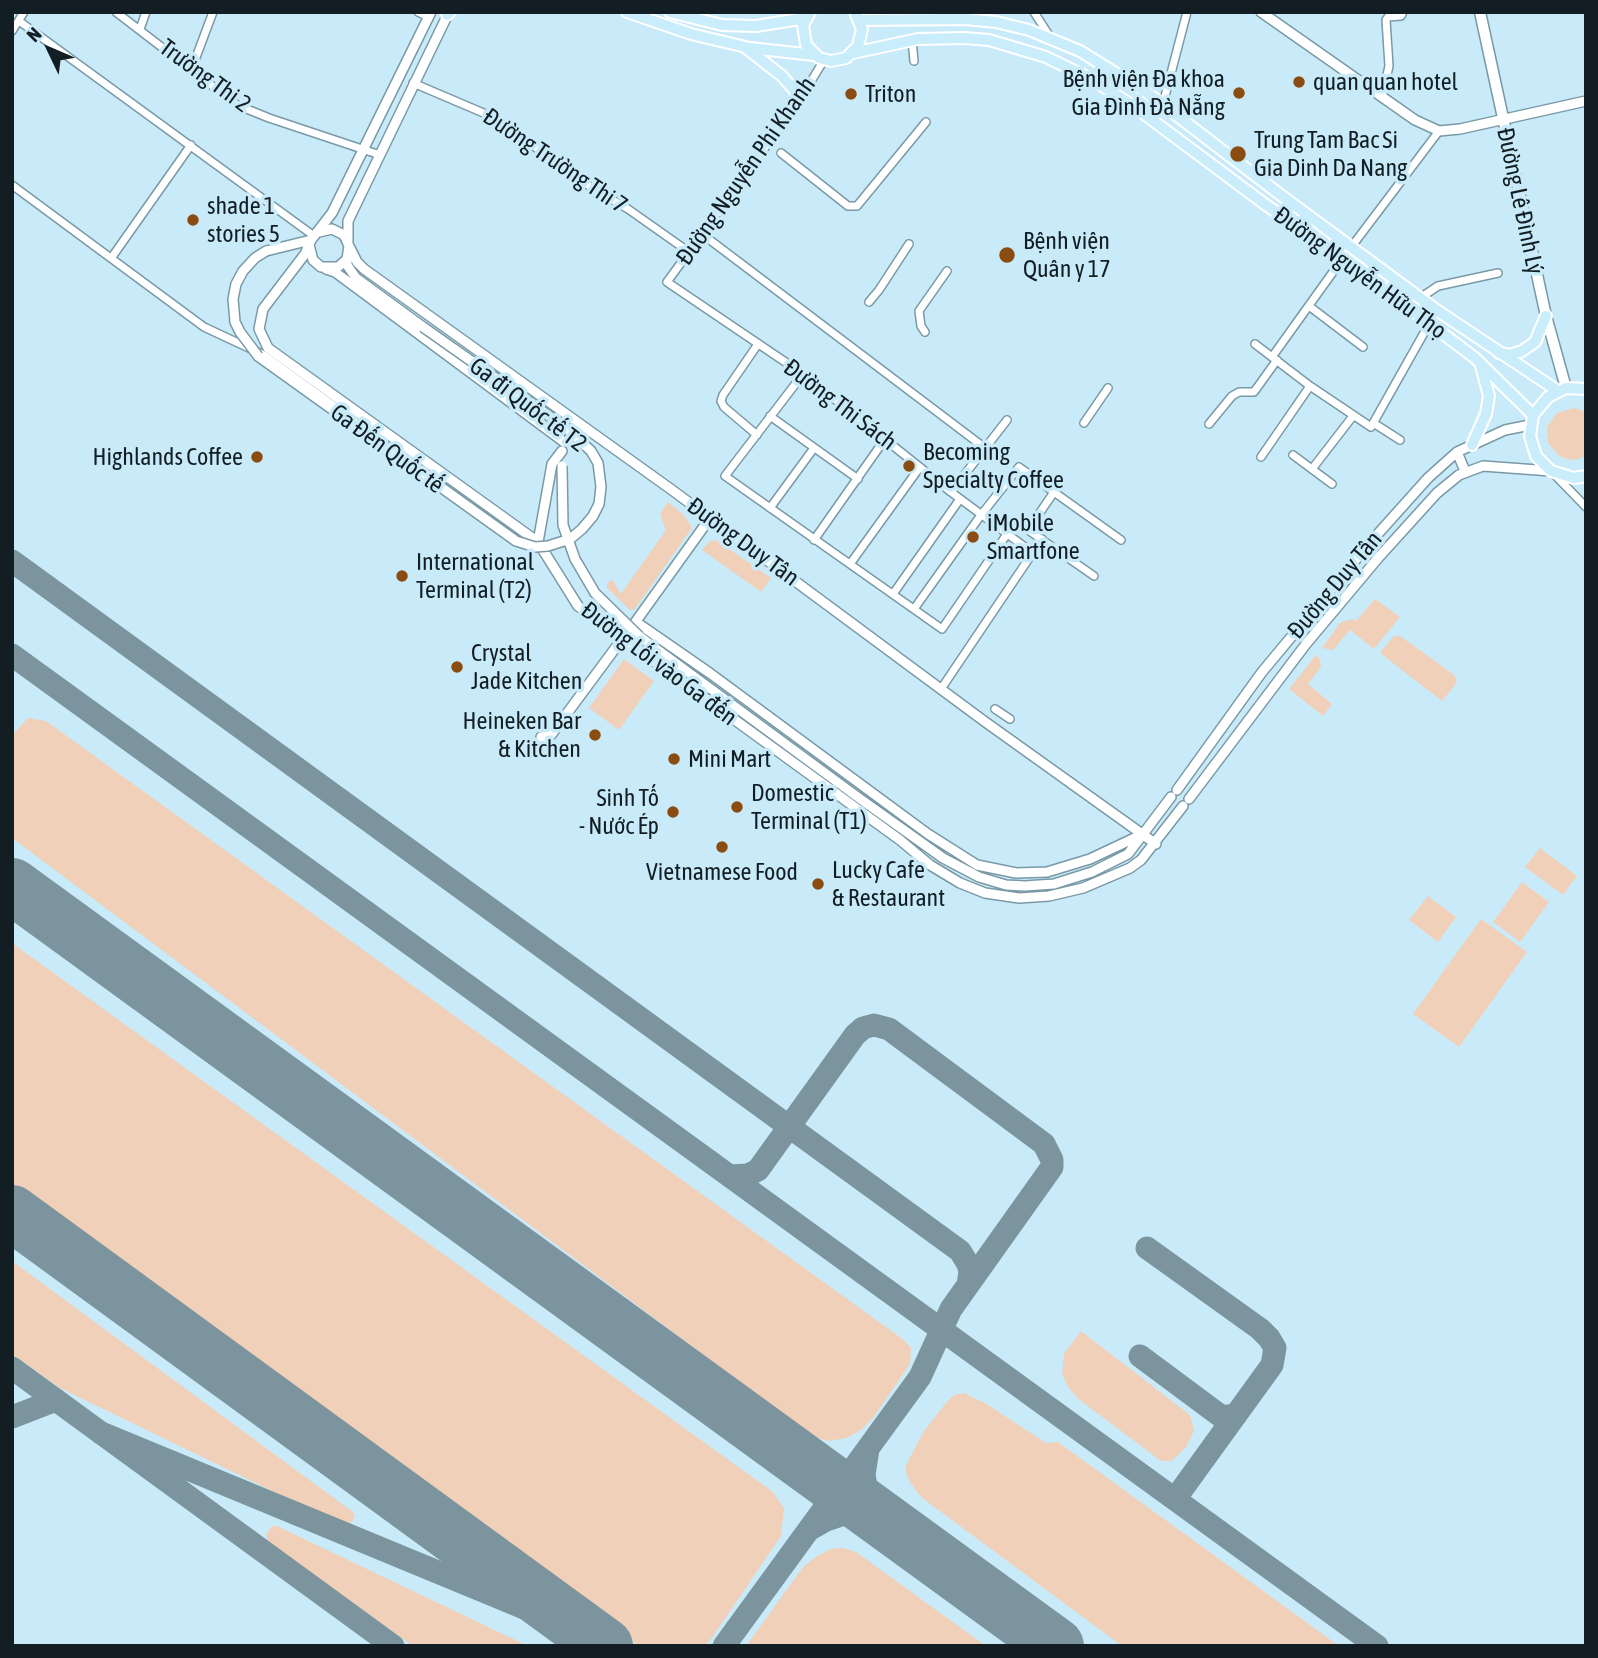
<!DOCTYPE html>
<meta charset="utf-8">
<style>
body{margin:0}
#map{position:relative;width:1598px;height:1658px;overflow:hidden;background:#c9ebf9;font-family:"Asap Condensed",sans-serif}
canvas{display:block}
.frame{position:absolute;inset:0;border:14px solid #121e23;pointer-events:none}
.north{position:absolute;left:14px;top:14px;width:70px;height:70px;-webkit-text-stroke:5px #c9ebf9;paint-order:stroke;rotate:314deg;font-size:19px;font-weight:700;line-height:28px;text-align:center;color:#121e23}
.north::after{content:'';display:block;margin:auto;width:24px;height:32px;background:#121e23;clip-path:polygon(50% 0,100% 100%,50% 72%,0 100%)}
</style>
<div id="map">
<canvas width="1598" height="1658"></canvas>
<div class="frame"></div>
<div class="north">N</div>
</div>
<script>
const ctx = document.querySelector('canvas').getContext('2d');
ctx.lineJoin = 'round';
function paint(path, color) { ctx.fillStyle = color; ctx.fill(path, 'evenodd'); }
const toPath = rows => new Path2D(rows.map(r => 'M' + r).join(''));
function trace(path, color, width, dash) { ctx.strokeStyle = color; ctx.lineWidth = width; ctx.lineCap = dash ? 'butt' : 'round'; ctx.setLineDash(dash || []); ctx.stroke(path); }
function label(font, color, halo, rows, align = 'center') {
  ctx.font = font + ' "Asap Condensed",sans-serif'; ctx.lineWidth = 7; ctx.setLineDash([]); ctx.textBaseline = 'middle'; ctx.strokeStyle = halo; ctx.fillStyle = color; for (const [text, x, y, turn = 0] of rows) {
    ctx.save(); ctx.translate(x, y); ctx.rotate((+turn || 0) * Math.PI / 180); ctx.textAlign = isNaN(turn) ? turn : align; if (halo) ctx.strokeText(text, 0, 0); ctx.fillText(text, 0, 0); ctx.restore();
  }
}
paint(toPath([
 [1574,408,1586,412,1586,456,1575,460,1567,459,1559,456,1548,443,1547,427,1557,413],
 [668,502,685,516,692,528,634,610,630,610,607,588,607,584,612,579,621,594,666,530,660,514],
 [716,540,771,578,761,592,702,550,710,541],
 [1375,599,1400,617,1374,649,1350,630,1333,650,1322,648,1340,623,1352,619,1356,621],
 [1394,636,1400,636,1453,674,1457,680,1455,685,1442,701,1380,653],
 [1316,655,1320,659,1321,667,1308,684,1332,704,1323,716,1289,689],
 [624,659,654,681,619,730,589,708],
 [28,718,46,721,904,1340,911,1348,910,1364,873,1418,861,1430,847,1438,828,1441,812,1436,12,838,12,735],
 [1540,848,1577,876,1563,895,1525,867],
 [1522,882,1549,902,1520,942,1493,922],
 [1428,896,1456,917,1438,942,1409,920],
 [1481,919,1527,952,1459,1047,1413,1014],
 [12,943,773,1492,784,1508,781,1536,711,1639,704,1646,641,1646,627,1640,12,1193],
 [12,1261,353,1512,355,1517,352,1522,344,1523,330,1519,60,1388,12,1354],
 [1081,1331,1190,1415,1194,1431,1186,1447,1172,1461,1161,1461,1077,1398,1068,1387,1062,1373,1064,1354],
 [964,1393,985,1403,1046,1443,1058,1442,1339,1646,1122,1646,941,1512,921,1497,911,1484,906,1473,906,1465,924,1431,945,1404,954,1395],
 [272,1526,277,1526,528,1646,413,1646,268,1542,266,1534],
 [842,1548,856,1552,986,1646,746,1646,803,1567,817,1556,831,1549]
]), '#f1d0b9');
trace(toPath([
 [12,561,960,1251,968,1264,970,1272,968,1285],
 [12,655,1377,1646],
 [1147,1248,1260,1329,1269,1338,1275,1348,1272,1365,1175,1499],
 [1140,1356,1222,1417,1236,1415],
 [12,1368,393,1646],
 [12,1417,56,1400],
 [101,1433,590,1635],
 [868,1449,864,1475,867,1491,875,1508,890,1525],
 [812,1528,826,1520,844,1514,861,1514,890,1525],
 [724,1646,920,1377,951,1309,1052,1167,1052,1160,1044,1144,889,1029,874,1025,863,1028,855,1035,758,1170,748,1175,730,1176]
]), '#7c949e', 23);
trace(toPath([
 [12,886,1056,1646],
 [12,1213,605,1646]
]), '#7c949e', 56);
const minor = toPath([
 [116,12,237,105,269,118,380,155],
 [418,12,429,17],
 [1034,12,1050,37],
 [19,21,314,236],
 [140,29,146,12],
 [12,31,24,12],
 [912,40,914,61],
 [824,60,799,101,667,282,803,374,951,492,1033,553],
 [192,68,213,12],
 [413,83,493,117,592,188,628,209,689,252],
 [1382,97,1389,66,1386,20,1388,17,1401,16,1403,12],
 [1163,104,1187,12],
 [781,153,848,206,857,206,926,122],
 [12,185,204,327,264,355,354,420],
 [702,234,985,448],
 [112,257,191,145],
 [1420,298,1438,286,1498,273],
 [869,302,879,290,909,244],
 [1309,306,1363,347],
 [925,332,921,326,919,311,947,271],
 [1255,344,1310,386,1371,427,1429,324],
 [1272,357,1343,258,1439,131],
 [803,374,725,476,942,629,1007,534],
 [770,416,858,479],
 [1084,423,1108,388],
 [1209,424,1232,396,1239,392,1254,392,1277,360],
 [1375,424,1400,440],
 [757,435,724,407,721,401,723,395,758,344],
 [1293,455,1332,484],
 [1261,457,1310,386],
 [1312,469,1353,416],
 [1554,474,1586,507],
 [951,492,1007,420],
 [1054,492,1028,530,1094,576],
 [770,508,814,448],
 [814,540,885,439],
 [850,564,920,467],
 [893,594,960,499],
 [914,609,981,515,1019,467,1121,540],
 [941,689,1042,539],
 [995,709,1010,719]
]);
const tertiary = toPath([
 [431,12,332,213,311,240,305,254,263,309,259,329,268,348,538,542,578,606,900,840,930,865,960,883,985,893,1019,898,1049,896,1083,888,1130,868,1141,860,1183,806],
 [1261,12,1415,120,1439,131,1460,129,1586,101],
 [348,241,348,221,449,12],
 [309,245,313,260,321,267,338,267,347,259,349,246,344,235,332,229,319,232],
 [349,246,357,262,364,269,672,490,984,721,1156,844],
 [266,251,311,240],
 [347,259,347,265,356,278,423,327],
 [326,269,335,272,564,442],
 [258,356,516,541],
 [1457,452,1465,471],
 [538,542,552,464,562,451],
 [636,622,711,674,928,834,977,865,1016,873,1047,872,1090,859,1143,834],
 [634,624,710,518],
 [639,636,859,798,943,858,979,877,1006,885,1025,886,1054,884,1092,872,1128,854,1171,797],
 [541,737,551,735,625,635],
 [1177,790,1262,672,1367,546,1428,478,1457,452,1505,430,1530,425],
 [1189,799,1306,644,1379,557,1437,493,1459,475,1483,466,1551,471]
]);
const secondary = toPath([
 [1480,12,1546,316,1566,388]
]);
const primary = toPath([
 [627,12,691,34,750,48,814,55],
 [670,12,722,25,756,26,806,18],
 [810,12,803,25,806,45,819,58,831,61,846,58,858,46,862,29,855,12],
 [447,15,450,12],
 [860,20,965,19,996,22,1029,30,1080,51,1146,92,1282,196,1435,309,1558,391],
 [746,48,782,76,795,91,799,101],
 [853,53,918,39,964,38,989,40,1046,57,1095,81,1136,108,1266,205,1343,258,1475,358,1533,415],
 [1499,353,1510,355,1522,351,1535,342,1546,316],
 [1586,389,1566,388,1548,397,1533,415,1530,436,1536,456,1551,471,1574,478,1586,476],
 [1472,445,1486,414,1489,396,1481,366]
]);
trace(minor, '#7999a6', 10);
trace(tertiary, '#7999a6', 12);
trace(secondary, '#7999a6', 13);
trace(primary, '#fff', 14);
trace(minor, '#fff', 7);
trace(tertiary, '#fff', 9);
trace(secondary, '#fff', 10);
trace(primary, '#caedfb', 10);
const tertiaryBridge = toPath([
 [423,327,566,428,591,451,598,463,601,487,599,504,593,516,582,529,570,539,548,546,535,547,516,541],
 [258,356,240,332,235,322,233,299,236,284,243,271,255,258,266,251],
 [562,466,563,525,575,559,595,593,639,636]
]);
trace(tertiaryBridge, '#7999a6', 12, []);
trace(tertiaryBridge, '#fff', 9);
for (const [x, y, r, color] of [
 [1299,82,7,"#8b4c11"],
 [1239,93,7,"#8b4c11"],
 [851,94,7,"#8b4c11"],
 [1238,154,9,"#8b4c11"],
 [193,220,7,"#8b4c11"],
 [1007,255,9,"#8b4c11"],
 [257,457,7,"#8b4c11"],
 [909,466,7,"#8b4c11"],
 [973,537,7,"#8b4c11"],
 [402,576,7,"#8b4c11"],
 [457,667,7,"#8b4c11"],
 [595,735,7,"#8b4c11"],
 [674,759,7,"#8b4c11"],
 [737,807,7,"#8b4c11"],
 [673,812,7,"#8b4c11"],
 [722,847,7,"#8b4c11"],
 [818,884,7,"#8b4c11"]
]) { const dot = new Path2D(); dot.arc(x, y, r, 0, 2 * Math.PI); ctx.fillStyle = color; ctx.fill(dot); trace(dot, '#c9ebf9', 2.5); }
label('24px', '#121e23', '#c9ebf9', [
 ["Trường Thi 2",205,76,36],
 ["Đường Trường Thi 7",555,161,34],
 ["Đường Nguyễn Phi Khanh",746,171,-55],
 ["Đường Lê Đình Lý",1520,201,78],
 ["Đường Nguyễn Hữu Thọ",1360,273,36],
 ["Ga đi Quốc tế T2",528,405,37],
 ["Đường Thi Sách",840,405,37],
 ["Ga Đến Quốc tế",387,449,36],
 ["Đường Duy Tân",743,542,36],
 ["Đường Duy Tân",1335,585,-50],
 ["Đường Lối vào Ga đến",659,664,37]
]);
label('24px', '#121e23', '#c9ebf9', [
 ["Bệnh viện Đa khoa",1225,79,"right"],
 ["Gia Đình Đà Nẵng",1225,107,"right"],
 ["quan quan hotel",1313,82],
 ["Triton",865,94],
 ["Trung Tam Bac Si",1254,140],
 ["Gia Dinh Da Nang",1254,168],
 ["shade 1",207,206],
 ["stories 5",207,234],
 ["Bệnh viện",1023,241],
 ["Quân y 17",1023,269],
 ["Becoming",923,452],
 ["Specialty Coffee",923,480],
 ["Highlands Coffee",243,457,"right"],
 ["iMobile",987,523],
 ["Smartfone",987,551],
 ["International",416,562],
 ["Terminal (T2)",416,590],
 ["Crystal",471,653],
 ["Jade Kitchen",471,681],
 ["Heineken Bar",581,721,"right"],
 ["& Kitchen",581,749,"right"],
 ["Mini Mart",688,759],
 ["Domestic",751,793],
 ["Terminal (T1)",751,821],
 ["Sinh Tố",659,798,"right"],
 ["- Nước Ép",659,826,"right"],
 ["Lucky Cafe",832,870],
 ["& Restaurant",832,898],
 ["Vietnamese Food",722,872,"center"]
], 'left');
</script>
